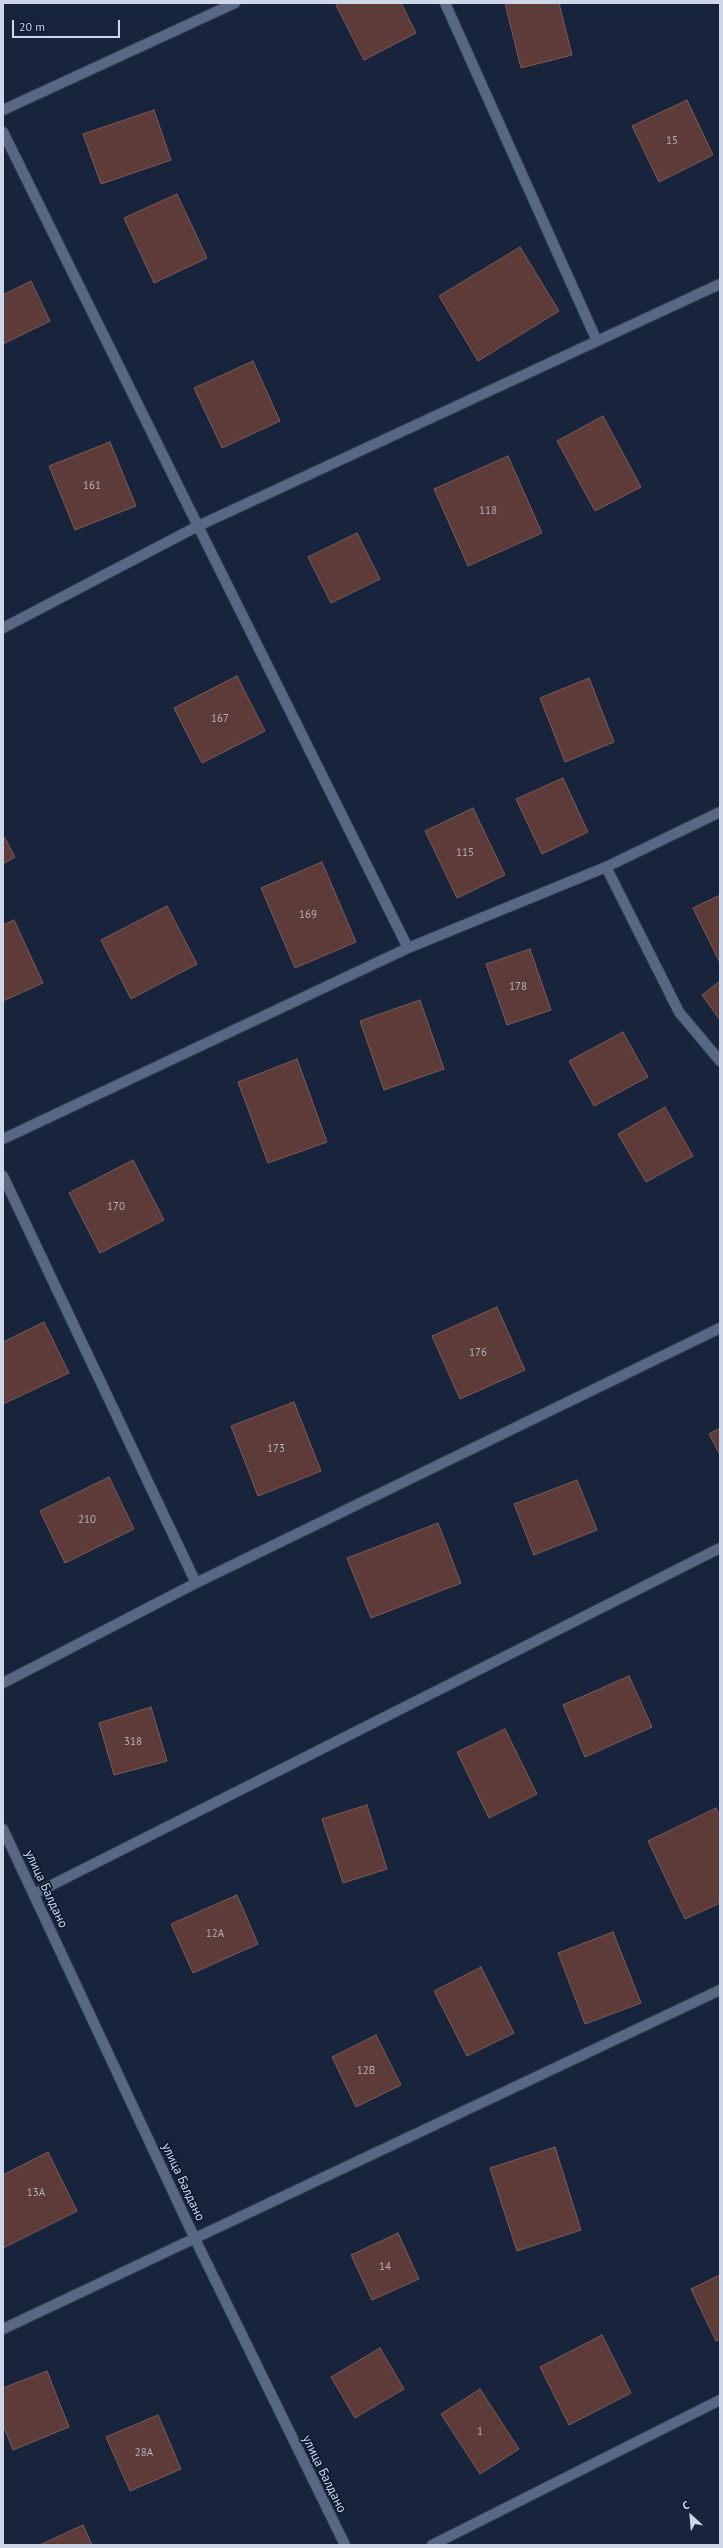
<!DOCTYPE html>
<meta charset="utf-8">
<style>
body{margin:0}
#map{position:relative;width:723px;height:2548px;overflow:hidden;background:#17243c;font-family:"PT Sans",sans-serif}
canvas{display:block}
.frame{position:absolute;inset:0;border:4px solid #ced7e7;pointer-events:none}
.north{position:absolute;left:671px;top:2496px;width:40px;height:40px;-webkit-text-stroke:3px #0e1a31;paint-order:stroke;rotate:334deg;font-size:11px;font-weight:700;line-height:16px;text-align:center;color:#ced7e7}
.north::after{content:'';display:block;margin:auto;width:14px;height:18px;background:#ced7e7;clip-path:polygon(50% 0,100% 100%,50% 72%,0 100%)}
.scale{position:absolute;left:12px;top:20px;width:108px;height:18px;box-sizing:border-box;border:2px solid #ced7e7;border-top:0;padding-left:5px;font-size:12px;line-height:14px;white-space:nowrap;color:#ced7e7;-webkit-text-stroke:3px #0e1a31;paint-order:stroke}
</style>
<div id="map">
<canvas width="723" height="2548"></canvas>
<div class="frame"></div>
<div class="north">С</div>
<div class="scale">20 m</div>
</div>
<script>
const ctx = document.querySelector('canvas').getContext('2d');
ctx.lineJoin = 'round';
function paint(path, color) { ctx.fillStyle = color; ctx.fill(path, 'evenodd'); }
const toPath = rows => new Path2D(rows.map(r => 'M' + r).join(''));
function trace(path, color, width, dash) { ctx.strokeStyle = color; ctx.lineWidth = width; ctx.lineCap = dash ? 'butt' : 'round'; ctx.setLineDash(dash || []); ctx.stroke(path); }
function label(font, color, halo, rows, align = 'center') {
  ctx.font = font + ' "PT Sans",sans-serif'; ctx.lineWidth = 3.5; ctx.setLineDash([]); ctx.textBaseline = 'middle'; ctx.strokeStyle = halo; ctx.fillStyle = color; for (const [text, x, y, turn = 0] of rows) {
    ctx.save(); ctx.translate(x, y); ctx.rotate((+turn || 0) * Math.PI / 180); ctx.textAlign = isNaN(turn) ? turn : align; if (halo) ctx.strokeText(text, 0, 0); ctx.fillText(text, 0, 0); ctx.restore();
  }
}
const building = toPath([
 [340,3,401,3,416,33,364,60,336,5,340,3],
 [505,3,559,3,572,55,521,68,505,3],
 [687,100,713,155,659,182,632,126,687,100],
 [154,110,171,160,101,184,83,134,154,110],
 [177,194,207,258,154,283,124,218,177,194],
 [520,247,559,311,478,361,439,296,520,247],
 [31,281,50,321,3,344,3,295,31,281],
 [253,361,280,421,222,448,194,388,253,361],
 [603,416,641,487,595,511,557,441,603,416],
 [110,442,136,506,75,530,49,466,110,442],
 [508,456,542,533,468,566,434,489,508,456],
 [357,533,380,579,331,603,308,557,357,533],
 [237,676,265,731,202,763,174,708,237,676],
 [589,678,614,742,565,762,540,698,589,678],
 [563,778,588,832,542,854,516,799,563,778],
 [473,808,505,875,457,898,425,831,473,808],
 [3,835,15,857,3,864,3,835],
 [322,862,356,942,295,968,261,888,322,862],
 [720,895,720,961,719,961,693,908,720,895],
 [167,906,197,964,131,999,101,940,167,906],
 [14,920,43,983,3,1001,3,925,14,920],
 [530,949,551,1010,507,1025,486,964,530,949],
 [720,981,720,1020,702,995,720,981],
 [420,1000,444,1069,384,1090,360,1021,420,1000],
 [623,1032,648,1077,594,1106,569,1061,623,1032],
 [297,1059,327,1142,268,1163,238,1082,297,1059],
 [665,1107,693,1156,646,1182,618,1134,665,1107],
 [133,1160,164,1220,100,1253,69,1193,133,1160],
 [497,1307,525,1370,460,1399,432,1336,497,1307],
 [44,1322,69,1373,3,1404,3,1342,44,1322],
 [294,1402,321,1471,258,1496,231,1426,294,1402],
 [720,1428,720,1455,709,1434,720,1428],
 [109,1477,134,1529,65,1563,40,1511,109,1477],
 [577,1480,597,1530,534,1555,514,1504,577,1480],
 [438,1523,461,1583,371,1618,347,1558,438,1523],
 [629,1676,652,1727,585,1757,563,1705,629,1676],
 [151,1707,167,1761,114,1775,99,1723,151,1707],
 [505,1729,537,1794,489,1818,457,1752,505,1729],
 [367,1805,387,1869,343,1883,322,1819,367,1805],
 [716,1808,720,1816,720,1903,685,1919,648,1841,716,1808],
 [237,1895,258,1944,193,1973,171,1924,237,1895],
 [613,1932,641,2003,585,2024,558,1953,613,1932],
 [481,1967,514,2033,467,2056,434,1991,481,1967],
 [376,2035,401,2085,356,2107,332,2057,376,2035],
 [555,2147,581,2230,517,2251,490,2168,555,2147],
 [48,2152,77,2211,3,2248,3,2175,48,2152],
 [398,2233,419,2279,372,2300,351,2255,398,2233],
 [720,2275,720,2339,716,2341,691,2289,720,2275],
 [602,2335,631,2393,569,2425,540,2367,602,2335],
 [380,2348,404,2389,355,2418,331,2377,380,2348],
 [47,2371,69,2427,13,2450,3,2425,3,2388,47,2371],
 [480,2389,519,2449,480,2474,441,2414,480,2389],
 [158,2415,181,2469,130,2491,106,2437,158,2415],
 [83,2525,92,2545,40,2545,83,2525]
]);
paint(building, '#5d3b38');
trace(building, '#7f5b57', 1);
const minor = toPath([
 [445,3,597,341],
 [3,110,235,3],
 [3,132,198,526,3,628],
 [606,867,679,1012,720,1061],
 [408,948,198,526,720,284],
 [3,1139,408,948,606,867,720,812],
 [3,1176,196,1583],
 [3,1683,196,1583,720,1328],
 [3,1829,195,2239,345,2545],
 [34,1894,720,1548],
 [3,2329,720,1990],
 [432,2545,720,2400]
]);
trace(minor, '#343d51', 12);
trace(minor, '#586884', 10);
label('11px', '#b2b0bb', null, [
 ["15",672,141],
 ["161",92,486],
 ["118",488,511],
 ["167",220,719],
 ["115",465,853],
 ["169",308,915],
 ["178",518,987],
 ["170",116,1207],
 ["176",478,1353],
 ["173",276,1449],
 ["210",87,1520],
 ["318",133,1742],
 ["12А",215,1934],
 ["12В",366,2071],
 ["13А",36,2193],
 ["14",385,2267],
 ["1",480,2432],
 ["28А",144,2453]
]);
label('13px', '#ced7e7', '#0e1a31', [
 ["улица Балдано",46,1889,65],
 ["улица Балдано",183,2182,65],
 ["улица Балдано",324,2474,64]
]);
</script>
